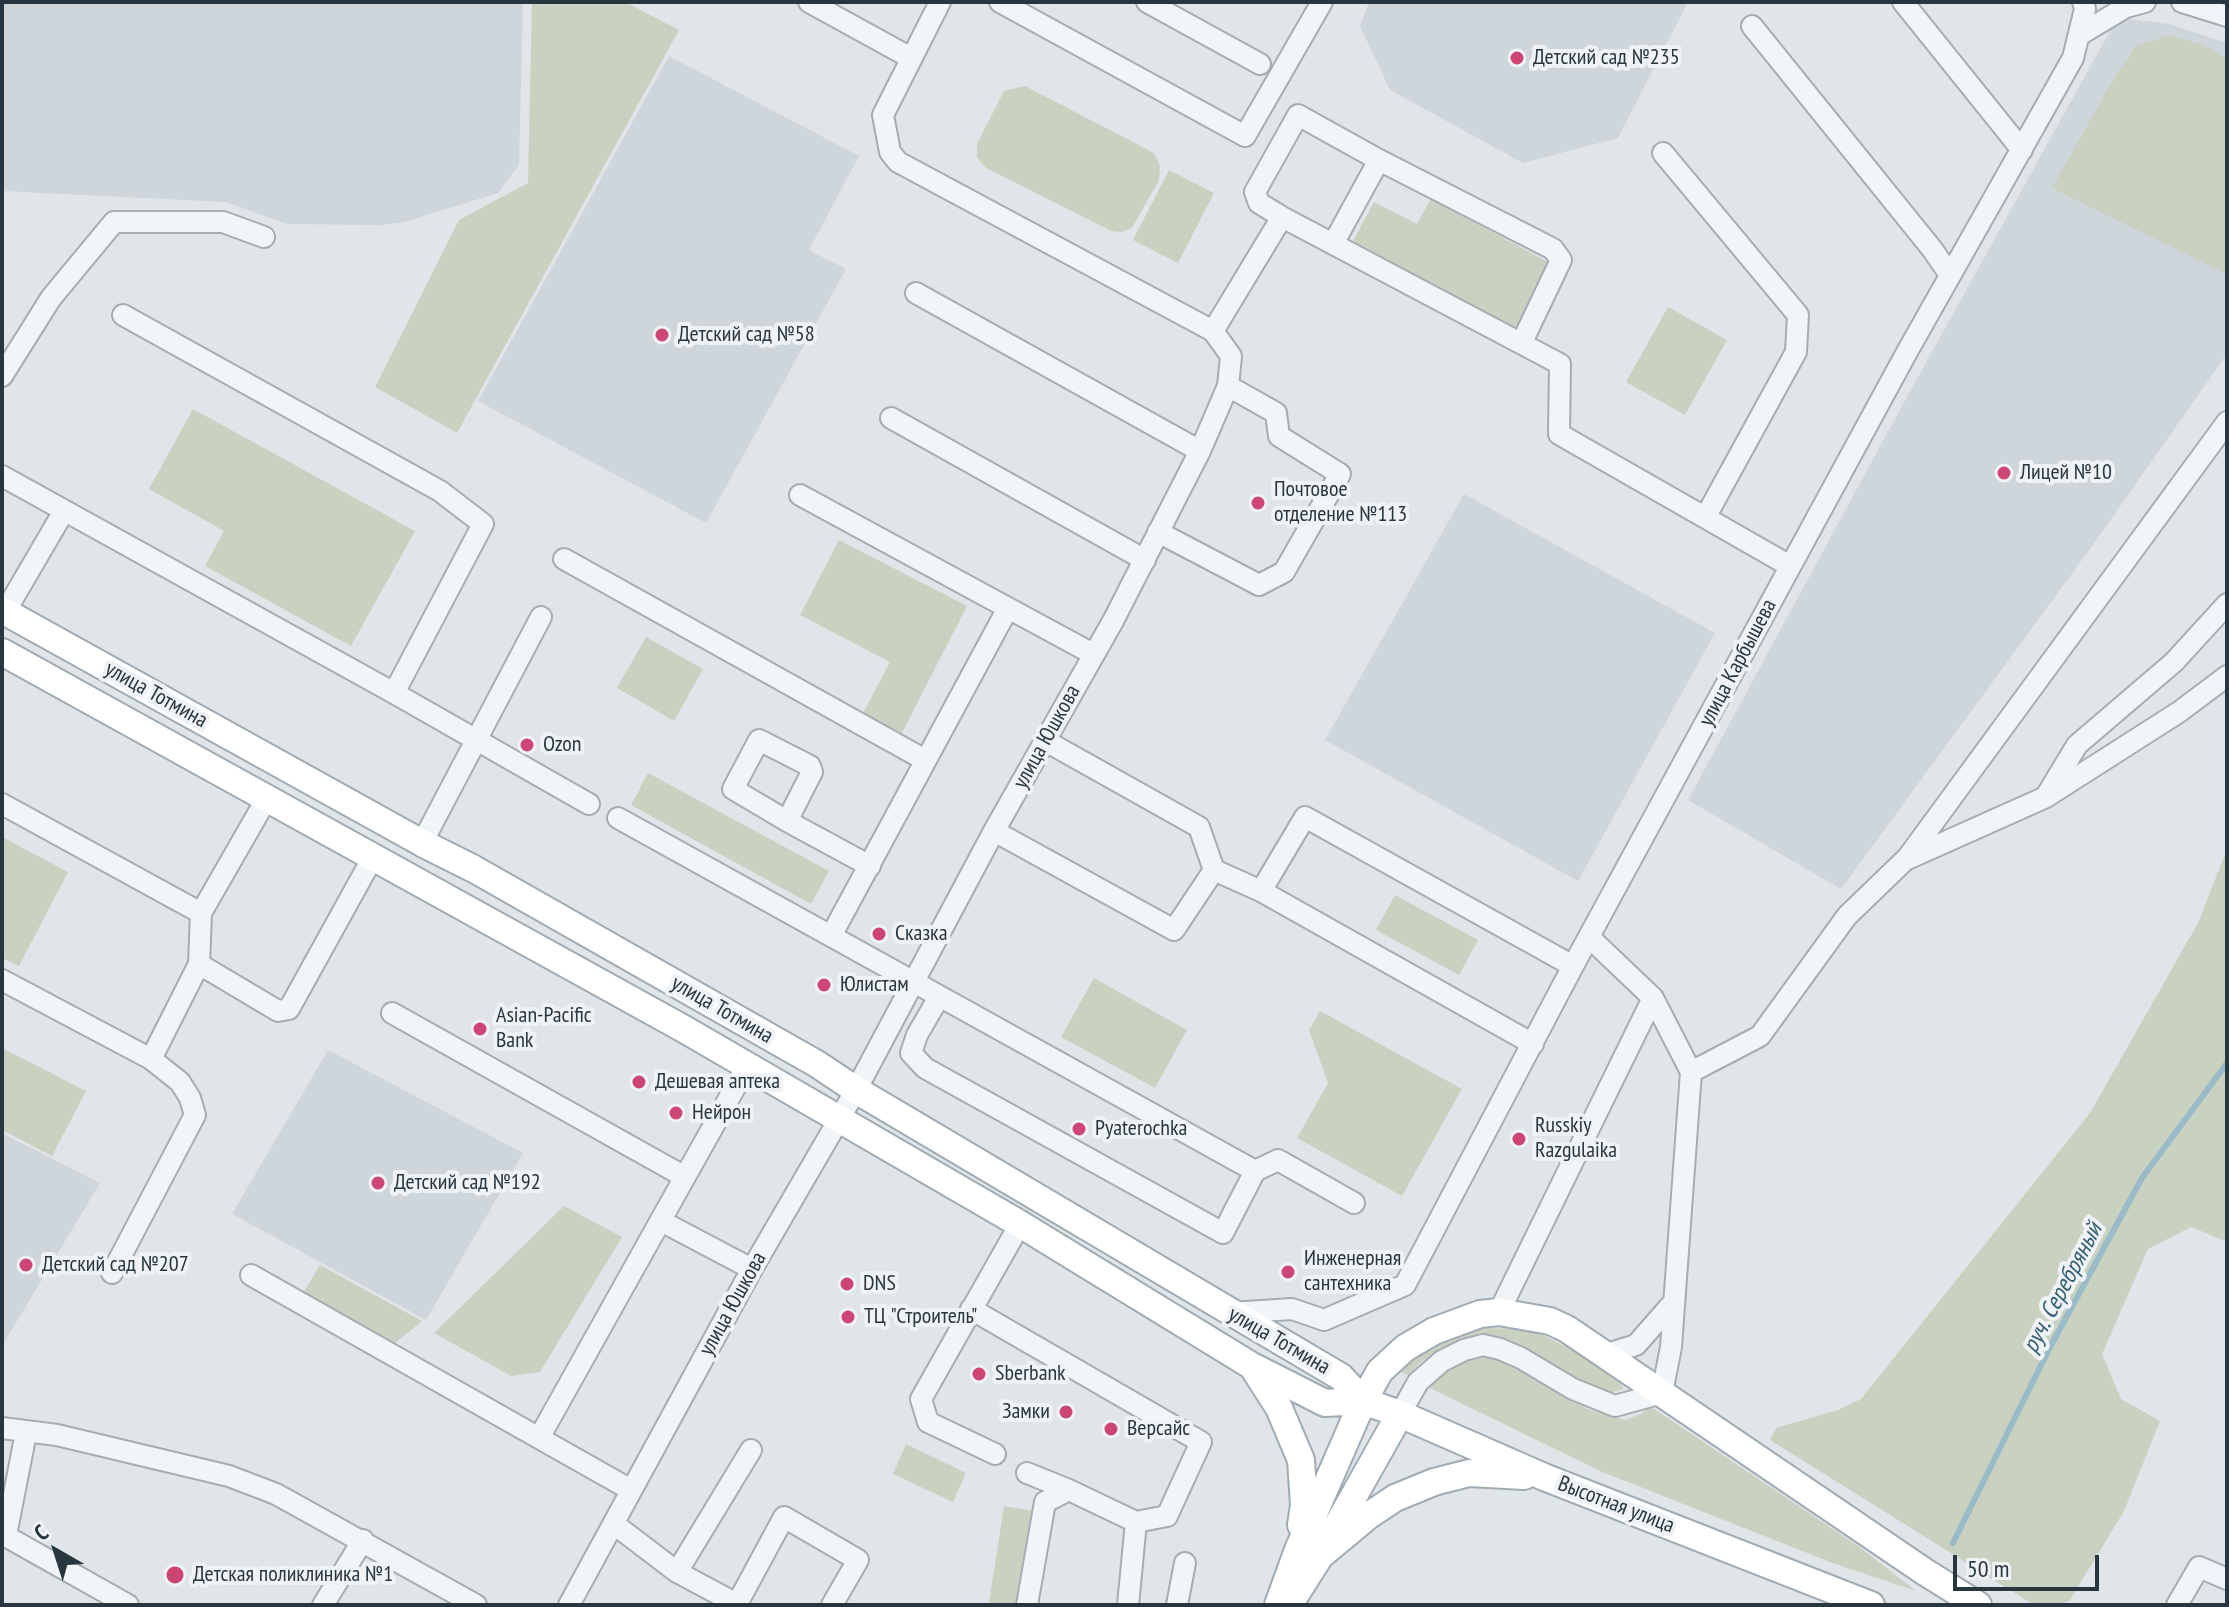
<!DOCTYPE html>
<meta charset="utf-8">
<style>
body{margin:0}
#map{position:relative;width:2229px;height:1607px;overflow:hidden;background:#e0e5e9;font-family:"PT Sans Narrow",sans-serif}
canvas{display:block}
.frame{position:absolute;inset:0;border:4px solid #283640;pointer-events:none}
.north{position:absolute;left:16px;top:1511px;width:80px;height:80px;-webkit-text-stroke:6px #eff3f6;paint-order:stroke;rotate:321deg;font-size:22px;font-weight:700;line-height:32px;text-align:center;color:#283640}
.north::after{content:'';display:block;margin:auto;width:28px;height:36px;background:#283640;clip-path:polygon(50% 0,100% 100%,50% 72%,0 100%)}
.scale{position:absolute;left:1953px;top:1555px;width:146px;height:36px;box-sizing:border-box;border:4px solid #283640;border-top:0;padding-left:10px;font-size:24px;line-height:28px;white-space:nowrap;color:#283640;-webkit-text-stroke:6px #eff3f6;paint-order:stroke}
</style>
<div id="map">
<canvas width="2229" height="1607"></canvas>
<div class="frame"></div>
<div class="north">С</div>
<div class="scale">50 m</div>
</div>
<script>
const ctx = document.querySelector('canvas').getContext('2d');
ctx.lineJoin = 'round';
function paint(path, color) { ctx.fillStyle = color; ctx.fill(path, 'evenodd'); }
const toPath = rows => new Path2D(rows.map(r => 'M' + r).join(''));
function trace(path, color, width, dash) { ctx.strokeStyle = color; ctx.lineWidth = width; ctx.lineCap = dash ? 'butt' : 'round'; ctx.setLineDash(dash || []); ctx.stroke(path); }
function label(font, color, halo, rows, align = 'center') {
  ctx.font = font + ' "PT Sans Narrow",sans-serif'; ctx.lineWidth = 8; ctx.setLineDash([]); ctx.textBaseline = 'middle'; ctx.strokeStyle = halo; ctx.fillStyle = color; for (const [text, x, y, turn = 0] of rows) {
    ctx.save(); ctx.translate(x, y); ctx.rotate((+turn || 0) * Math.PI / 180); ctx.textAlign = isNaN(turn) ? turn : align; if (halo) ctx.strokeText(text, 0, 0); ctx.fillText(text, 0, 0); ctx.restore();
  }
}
paint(toPath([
 [2,2,523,2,519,165,498,193,404,222,382,225,287,224,226,202,2,191],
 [1369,2,1688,2,1618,138,1523,163,1390,90,1360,26],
 [2131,19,2169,24,2227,43,2227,354,2095,542,1841,889,1688,800,1903,404,2114,24],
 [669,56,859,156,809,250,846,269,706,523,478,401],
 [1464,494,1715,633,1578,881,1325,740],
 [328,1050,523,1153,426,1320,232,1214],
 [2,1133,100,1183,2,1346]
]), '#ced5db');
paint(toPath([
 [532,2,625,2,679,30,457,433,375,387,459,220,528,183],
 [2171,35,2203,45,2227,58,2227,274,2052,188,2117,73,2136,46],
 [1025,86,1154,153,1160,165,1159,180,1132,228,1121,232,1111,231,986,168,977,157,977,144,1004,91],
 [1169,170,1214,193,1178,263,1133,240],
 [1431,199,1550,263,1515,328,1353,241,1374,202,1417,224],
 [1668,307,1727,340,1685,415,1626,382],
 [193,409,415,531,351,646,205,566,224,531,149,489],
 [839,540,967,606,902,733,863,713,890,662,800,615],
 [646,637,703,669,674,721,617,688],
 [648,773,829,871,811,904,631,805],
 [2,837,68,872,19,966,2,958],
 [2227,849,2227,1242,2191,1227,2148,1249,2102,1354,2121,1399,2160,1421,2124,1511,2070,1600,2060,1605,2034,1605,1770,1440,1776,1428,1838,1410,1861,1399,2090,1113,2198,923],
 [1395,895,1478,940,1459,975,1376,930],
 [1094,978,1187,1030,1155,1088,1061,1037],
 [1320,1011,1462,1089,1402,1196,1297,1138,1328,1083,1309,1030],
 [2,1048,86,1091,52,1156,2,1130],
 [564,1206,622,1237,540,1372,511,1376,434,1333],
 [320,1265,422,1321,394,1344,304,1292],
 [1479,1328,1531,1329,1574,1351,1619,1382,1624,1389,1610,1393,1600,1392,1526,1349,1498,1338,1470,1338,1422,1361,1408,1375,1401,1372,1420,1354,1448,1336],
 [1494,1354,1588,1409,1625,1420,1641,1414,1650,1406,1858,1546,1916,1591,1835,1564,1600,1471,1428,1387,1437,1377,1462,1362],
 [906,1444,966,1473,953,1502,893,1474],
 [1004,1506,1034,1511,1021,1605,989,1603]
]), '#c9d2c1');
trace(toPath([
 [1953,1543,2049,1349,2142,1178,2227,1063]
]), '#9bbac8', 6);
const minor = toPath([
 [809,2,911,58],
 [1000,2,1245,136,1322,2],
 [1147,2,1260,64],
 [1903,2,2022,150],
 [2182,2,2227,16],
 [1752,26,1932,249,1950,275],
 [2081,34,2126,7,2145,2],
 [1663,153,1798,315,1796,352,1706,516],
 [1282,217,1259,203,1255,192,1298,115,1379,160],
 [1333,244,1379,160,1553,249,1561,260,1522,342],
 [916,293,1200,451],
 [123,315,440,491,483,524,394,693],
 [1213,331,1282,217,1560,364,1559,434,1790,566],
 [2,376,51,298,114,222,223,222,264,237],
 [891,418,1145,560],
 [2,476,394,693,589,804],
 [800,495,1008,608],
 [1158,532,1259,585,1284,572,1340,474,1279,436,1276,413,1228,386],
 [564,559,925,760],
 [5,612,64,511],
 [1044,740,1199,827,1214,870,1261,891,1305,817,1573,966],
 [2048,793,2077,745,2174,662,2227,604],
 [2,804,201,913,267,798],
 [618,818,1255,1171,1223,1233,925,1068,911,1053,917,1035,939,997],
 [787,821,733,789,759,740,810,766,812,772,787,821,870,866],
 [994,831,1174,930,1214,870],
 [422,843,541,617],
 [1908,857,2227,422],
 [1261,891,1533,1044],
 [831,936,1008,608,1093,654],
 [199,964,278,1011,289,1009,373,857],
 [2,980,151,1059,199,964,201,913],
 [392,1013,685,1177],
 [1691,1072,1760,1036,1847,916,1905,860,2046,797,2179,712,2227,676],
 [1255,1171,1278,1160,1354,1203],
 [661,1221,752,1269],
 [112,1273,195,1115,190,1098,180,1082,151,1059],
 [251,1275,539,1438],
 [971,1309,1201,1442,1167,1516,1136,1522],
 [1499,1312,1653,998],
 [1231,1313,1292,1309,1324,1320,1405,1285,1573,966,1907,352,2073,58,2085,9,2083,2],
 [1607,1354,1636,1345,1672,1304],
 [1400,1414,1418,1382,1442,1361,1464,1350,1483,1345,1500,1349,1521,1358,1573,1389,1615,1406,1662,1393,1671,1347,1691,1072,1653,998,1589,937],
 [2,1428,57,1435,229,1476,276,1494,476,1605],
 [995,1454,928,1422,921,1399,1020,1224],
 [1027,1473,1069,1490,1136,1522,1128,1605],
 [631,1490,539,1438,747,1066],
 [614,1524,677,1572,739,1605],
 [2,1534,128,1605],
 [6,1535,26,1433],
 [677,1572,751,1450],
 [737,1604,784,1517,858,1560,832,1605],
 [323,1605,363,1540],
 [569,1605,752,1269,856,1090,994,831,1113,621,1200,451,1228,386,1231,356,1213,331,898,162,890,152,883,115,940,2],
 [1027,1605,1045,1502,1069,1490],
 [1177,1605,1185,1563],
 [2177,1605,2199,1567,2227,1579]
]);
const major = toPath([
 [2,610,422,843,474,869,817,1064,856,1090,1341,1377,1363,1401],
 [2,652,684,1029,1020,1224,1252,1366,1325,1403,1363,1401,1400,1414,1544,1477,1871,1605],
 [1254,1369,1279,1408,1301,1460,1304,1505,1301,1525],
 [1320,1556,1368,1516,1395,1498,1434,1482,1469,1473,1524,1476],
 [1278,1605,1298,1550,1363,1401,1380,1371,1405,1348,1434,1331,1480,1314,1499,1312,1550,1321,1567,1329,1925,1572,1978,1605],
 [1289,1605,1320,1556,1400,1414]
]);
trace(minor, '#a5adb3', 24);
trace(major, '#9facb4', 30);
trace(minor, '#f2f5f7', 20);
trace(major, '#fff', 26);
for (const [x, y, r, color] of [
 [1517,58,8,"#cd4575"],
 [662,335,8,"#cd4575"],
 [2004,473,8,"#cd4575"],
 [1258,503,8,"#cd4575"],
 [527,745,8,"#cd4575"],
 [879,934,8,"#cd4575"],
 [824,985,8,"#cd4575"],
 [480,1029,8,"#cd4575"],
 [639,1082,8,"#cd4575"],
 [676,1113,8,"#cd4575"],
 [1079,1129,8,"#cd4575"],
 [1519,1139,8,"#cd4575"],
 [378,1183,8,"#cd4575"],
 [26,1265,8,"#cd4575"],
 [1288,1272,8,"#cd4575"],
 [847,1284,8,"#cd4575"],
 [848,1317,8,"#cd4575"],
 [979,1374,8,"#cd4575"],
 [1066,1412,8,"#cd4575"],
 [1111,1429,8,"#cd4575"],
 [175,1575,10,"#cd4575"]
]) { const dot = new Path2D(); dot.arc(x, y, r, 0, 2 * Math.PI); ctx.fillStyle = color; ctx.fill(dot); trace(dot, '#eff3f6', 3); }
label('22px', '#283640', '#eff3f6', [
 ["Детский сад №235",1533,58],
 ["Детский сад №58",678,335],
 ["Лицей №10",2020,473],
 ["Почтовое",1274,490],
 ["отделение №113",1274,515],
 ["Ozon",543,745],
 ["Сказка",895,934],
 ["Юлистам",840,985],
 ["Asian-Pacific",496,1016],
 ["Bank",496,1041],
 ["Дешевая аптека",655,1082],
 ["Нейрон",692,1113],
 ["Russkiy",1535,1126],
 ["Razgulaika",1535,1151],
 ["Pyaterochka",1095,1129],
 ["Детский сад №192",394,1183],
 ["Инженерная",1304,1259],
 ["сантехника",1304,1284],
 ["Детский сад №207",42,1265],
 ["DNS",863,1284],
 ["ТЦ \"Строитель\"",864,1317],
 ["Sberbank",995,1374],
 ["Замки",1050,1412,"right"],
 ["Версайс",1127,1429],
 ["Детская поликлиника №1",193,1575]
], 'left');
label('22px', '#283640', '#eff3f6', [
 ["улица Карбышева",1738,663,-62],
 ["улица Тотмина",156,695,29],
 ["улица Юшкова",1047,737,-61],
 ["улица Тотмина",722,1010,30],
 ["улица Юшкова",733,1304,-61],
 ["улица Тотмина",1279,1341,30],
 ["Высотная улица",1616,1505,21]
]);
label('italic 24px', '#335d73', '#eff3f6', [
 ["руч. Серебряный",2063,1288,-62]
]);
</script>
